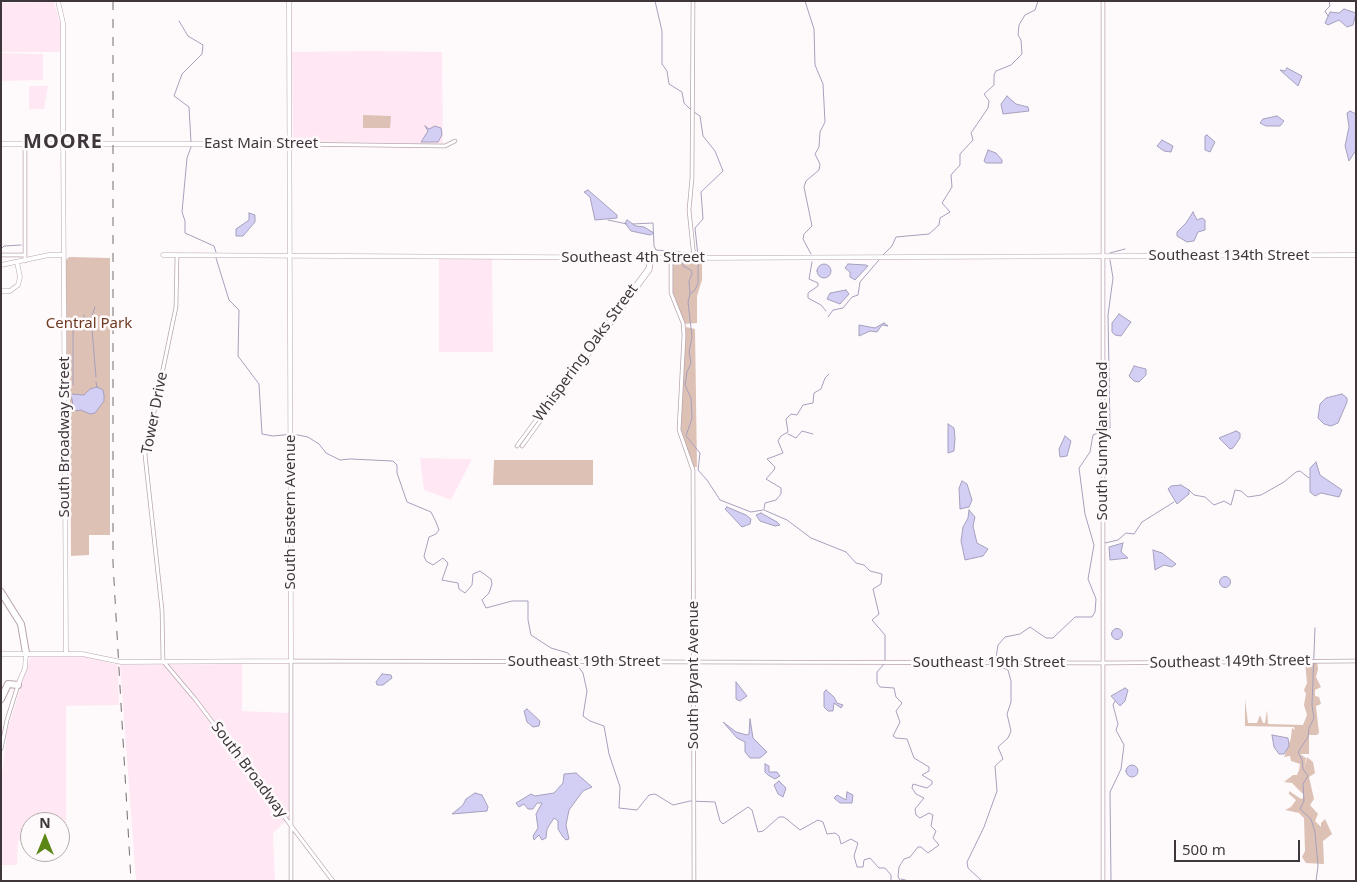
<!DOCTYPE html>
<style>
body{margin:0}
#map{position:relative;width:1357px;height:882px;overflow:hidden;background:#fefafc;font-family:"Noto Sans",sans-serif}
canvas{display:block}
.frame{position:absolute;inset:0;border:2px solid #3e363a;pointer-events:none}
.north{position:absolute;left:20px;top:812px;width:50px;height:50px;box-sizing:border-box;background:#fefafc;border:1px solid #b1acae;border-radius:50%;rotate:0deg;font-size:14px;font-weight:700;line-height:20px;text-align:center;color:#3e363a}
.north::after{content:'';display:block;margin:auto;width:18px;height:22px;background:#5a8715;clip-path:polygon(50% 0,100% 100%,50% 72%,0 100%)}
.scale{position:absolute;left:1174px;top:840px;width:126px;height:22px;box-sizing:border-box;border:2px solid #3e363a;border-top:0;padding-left:6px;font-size:15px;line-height:18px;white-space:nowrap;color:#3e363a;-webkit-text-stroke:4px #fefafc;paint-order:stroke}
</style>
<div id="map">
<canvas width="1357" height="882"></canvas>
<div class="frame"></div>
<div class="north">N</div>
<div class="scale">500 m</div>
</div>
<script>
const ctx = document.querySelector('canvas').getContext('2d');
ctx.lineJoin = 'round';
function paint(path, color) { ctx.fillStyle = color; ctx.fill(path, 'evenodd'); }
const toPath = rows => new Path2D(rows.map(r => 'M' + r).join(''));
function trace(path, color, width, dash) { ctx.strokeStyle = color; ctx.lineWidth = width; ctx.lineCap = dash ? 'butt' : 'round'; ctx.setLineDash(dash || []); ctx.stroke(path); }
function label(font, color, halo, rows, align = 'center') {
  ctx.font = font + ' "Noto Sans",sans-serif'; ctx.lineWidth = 5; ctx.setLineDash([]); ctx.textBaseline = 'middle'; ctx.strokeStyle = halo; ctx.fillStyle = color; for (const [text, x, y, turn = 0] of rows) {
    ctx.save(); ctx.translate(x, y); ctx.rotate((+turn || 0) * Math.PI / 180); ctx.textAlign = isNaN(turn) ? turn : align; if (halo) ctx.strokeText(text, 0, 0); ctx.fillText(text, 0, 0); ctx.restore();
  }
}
paint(toPath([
 [54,2,61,26,60,52,1,52,1,3],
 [369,51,442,52,443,144,293,141,292,52],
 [1,53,43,54,43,80,1,81],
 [29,86,48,86,44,109,29,109],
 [439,258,492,259,493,352,439,352],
 [420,458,472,459,451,500,424,490],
 [30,657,86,657,118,665,119,705,66,706,66,841,60,841,60,822,30,822,30,840,18,841,17,865,1,865,1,784,7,731],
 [242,664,242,711,289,713,289,818,273,833,275,881,136,881,120,665]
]), '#ffe8f3');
paint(toPath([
 [363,115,391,116,390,128,363,128],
 [69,257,110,258,110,535,89,535,89,555,71,556,70,391,67,361,66,290,66,260],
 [674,260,702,260,702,280,697,296,697,323,684,324,673,295,672,261],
 [686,327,695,329,697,467,694,467,680,432],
 [494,460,593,460,593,485,493,485],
 [1305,662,1317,662,1318,669,1316,677,1321,687,1315,690,1315,696,1319,697,1321,704,1316,706,1319,733,1317,735,1309,735,1309,754,1300,754,1306,758,1304,769,1307,757,1313,762,1315,773,1309,777,1314,799,1310,805,1318,814,1315,821,1321,827,1321,823,1325,819,1332,834,1323,841,1324,864,1306,863,1302,857,1305,851,1304,818,1299,813,1285,810,1291,807,1296,800,1289,794,1289,791,1301,799,1303,798,1303,794,1292,783,1284,782,1293,775,1297,775,1299,770,1300,764,1291,761,1290,756,1284,757,1291,738,1292,728,1295,730,1294,727,1245,726,1245,699,1248,723,1257,723,1260,715,1263,723,1265,723,1267,710,1268,724,1303,725,1307,715,1304,705,1306,694,1304,690,1307,683]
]), '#ddc1b5');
const water = toPath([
 [1344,9,1356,13,1353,25,1347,27,1339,20,1328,25,1325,23,1330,12,1339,13,1344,9],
 [1287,68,1302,76,1298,86,1280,70,1285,71,1287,68],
 [1007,96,1016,104,1028,107,1029,111,1003,114,1001,104,1007,96],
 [1350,111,1356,114,1356,150,1349,161,1345,146,1349,127,1347,113,1350,111],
 [1277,116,1284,121,1280,126,1266,126,1260,123,1263,119,1277,116],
 [425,126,429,129,435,126,441,128,442,135,438,142,421,142,428,131,425,126],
 [1207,135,1215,142,1210,152,1205,150,1205,136,1207,135],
 [1162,140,1173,146,1171,152,1164,151,1157,146,1162,140],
 [988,150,996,153,1002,160,1002,163,986,163,984,161,988,150],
 [588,190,617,215,617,218,595,220,590,197,584,192,588,190],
 [1193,212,1197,220,1202,218,1205,220,1205,230,1198,232,1194,241,1187,242,1177,236,1177,232,1186,223,1193,212],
 [249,213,255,215,255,222,243,236,236,236,236,229,249,220,249,213],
 [627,220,636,226,644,227,654,233,650,235,631,231,625,223,627,220],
 '817 271a7 7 0 1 1 14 0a7 7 0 1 1-14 0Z',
 [848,264,866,265,868,266,855,280,850,277,850,272,845,268,848,264],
 [846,290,849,294,840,304,827,299,830,293,846,290],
 [1119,314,1131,322,1121,336,1115,335,1112,332,1112,323,1119,314],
 [884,323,888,326,882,325,877,332,870,331,859,336,859,325,875,328,884,323],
 [1134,366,1146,369,1146,375,1139,382,1134,381,1129,376,1134,366],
 [97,387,103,390,104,395,104,401,95,413,90,414,81,410,74,411,71,394,84,395,90,389,97,387],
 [1342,394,1347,398,1347,402,1338,423,1331,426,1324,424,1318,418,1320,404,1326,398,1342,394],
 [948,424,954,428,955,438,954,451,948,453,948,424],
 [1236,431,1240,433,1240,438,1233,448,1230,449,1219,438,1236,431],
 [1065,436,1071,441,1067,456,1060,457,1059,449,1065,436],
 [1316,462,1320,475,1342,490,1339,497,1321,493,1315,496,1310,492,1310,468,1316,462],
 [962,481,967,484,972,500,969,507,960,509,959,488,962,481],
 [1181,485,1189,490,1189,494,1177,504,1168,489,1171,486,1181,485],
 [727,507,746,515,751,519,750,524,742,527,725,509,727,507],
 [969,510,975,517,973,526,977,543,988,549,983,556,965,560,961,541,963,527,968,518,969,510],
 [761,513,777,522,780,525,775,526,760,521,756,515,761,513],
 [1123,543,1121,552,1128,558,1110,560,1109,547,1123,543],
 [1153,550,1162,553,1176,564,1172,567,1164,565,1155,570,1153,550],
 '1219.5 582a5.5 5.5 0 1 1 11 0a5.5 5.5 0 1 1-11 0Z',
 '1111.5 634a5.5 5.5 0 1 1 11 0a5.5 5.5 0 1 1-11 0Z',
 [382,674,391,675,392,678,383,685,377,685,376,682,382,674],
 [736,682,747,696,740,701,736,699,736,682],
 [1125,688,1128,690,1125,701,1120,706,1111,696,1125,688],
 [826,690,834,697,837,703,843,705,841,708,834,703,833,711,828,711,824,707,824,692,826,690],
 [527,709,540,721,539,726,533,727,527,722,524,711,527,709],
 [750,719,753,738,767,752,760,758,750,758,745,752,745,742,737,738,723,722,736,732,747,735,749,734,750,719],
 [1272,735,1288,738,1289,746,1284,754,1279,754,1274,747,1272,735],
 [765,764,769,766,769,772,777,772,780,776,775,779,768,775,765,772,765,764],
 '1126 771a6 6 0 1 1 12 0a6 6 0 1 1-12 0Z',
 [576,773,592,787,583,791,569,810,566,825,569,839,566,840,563,837,558,829,558,821,554,818,547,829,546,838,542,840,539,835,534,840,533,836,538,828,536,814,542,803,537,803,533,809,528,809,524,804,519,807,516,803,531,794,535,796,554,793,563,783,564,774,576,773],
 [779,781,786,788,783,797,778,794,774,785,779,781],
 [847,792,853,795,852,803,840,803,834,798,837,795,846,800,847,792],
 [475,793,482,795,488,807,487,811,452,814,463,805,466,799,475,793]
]);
paint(water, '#d3cef4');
trace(water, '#a6a0bc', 1);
trace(toPath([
 [655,1,662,31,662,64,667,71,669,84,682,92,684,103,691,110],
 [805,1,814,29,815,65,823,84,825,122,820,132,819,147,815,154,820,164,819,170,806,181,804,187,812,226,804,234,803,239,811,254],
 [1328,16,1325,11,1330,6,1329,1],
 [179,21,188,36,203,45,202,54,182,74,174,96,189,107,191,142],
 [694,112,700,116,703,136,715,151,723,171,701,192,703,219,695,228,698,256],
 [191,147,187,158,182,212,185,221,185,233,214,246,216,252],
 [608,220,627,224],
 [633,224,653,223,654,246,656,250,681,252,683,255],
 [1,249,4,246,21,245],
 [1110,253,1125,249],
 [882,256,892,246,896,237,929,234,939,225,940,218,950,212,942,203,952,187,951,175,960,165,960,154,973,140,971,133,988,108,989,101,984,94,994,85,994,75,996,71,1011,65,1022,54,1021,40,1018,35,1019,25,1025,15,1035,10,1038,1],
 [216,258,229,300,239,310,238,356,259,384,262,434,273,436,293,434,308,437,319,444,326,453,340,460,350,459,393,461,397,465,397,473,407,502,431,512,436,522,439,530,436,534,429,537,424,556,426,561,433,565,443,558,448,563,442,580,458,583,459,589,465,593,472,585,473,574,480,571,491,579,492,584,489,593,482,600,486,608,512,601,528,601,528,620,531,635,551,648,568,653,583,673,587,691,583,716,590,721,604,726,609,754,620,787,619,808,637,810,649,795,655,794,673,805,690,801,715,802,720,821,723,824,748,807,752,810,758,832,763,831,779,817,784,817,800,830,818,820,823,822,827,834,835,833,839,836,841,844,851,839,858,843,854,856,857,867,863,867,864,860,870,858,879,868,885,868,891,875,891,881],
 [682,261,683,266,691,270,692,274,689,281,690,294],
 [698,261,698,283,695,290,690,294,688,302,692,337,689,352,691,363,687,372,685,385,691,398,692,418,686,436,700,453,698,470,707,480,720,500,751,512,763,510],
 [812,262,809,279,818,283,818,286,808,293,808,298,821,305,826,311],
 [95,307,91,319,94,324,92,329,96,377],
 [828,317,833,310,843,308,852,297,858,295,860,282,879,260],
 [96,382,97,387],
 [73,385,73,328,84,318,84,315],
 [788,434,796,438,802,431,813,434],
 [1189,490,1194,495,1205,497,1214,505,1224,501,1231,505,1235,490,1241,491,1248,497,1261,495,1284,482,1296,472,1300,471,1309,478],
 [764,509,765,503,776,500,781,494,781,488,766,479,774,470,775,467,767,459,783,453,778,441,781,436,788,432,786,419,791,414,797,415,803,405,813,403,814,393,821,389,825,378,829,374],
 [764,510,787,520,811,538,846,552,856,563,864,565,870,571,882,574,881,584,873,589,879,614,872,620,885,635,885,660],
 [1105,543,1118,540,1126,533,1134,534,1142,522,1174,502],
 [1315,628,1312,705,1314,718,1309,728,1308,737,1298,752,1302,760,1303,769,1308,776,1303,784,1304,801,1300,809,1311,819,1315,832,1318,866,1316,881],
 [884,664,877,672,877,683,880,687,894,688,896,697,902,703,896,711,900,722,893,736,896,738,907,739,914,758,929,767,929,771,922,775,932,781,932,784,927,788,913,784,912,788,916,794,924,798,915,809,916,815,920,818,929,813,933,815,931,826,936,831,933,838,939,845,928,853,921,847,918,847,910,857,904,859,899,867,898,877,900,880],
 [901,879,909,881],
 [982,881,968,868,967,862,984,827,997,791,995,766,1003,759,998,747,1008,738,1011,731,1007,714,1011,702,1011,681,1008,670,995,664,998,645,1005,637,1020,634,1030,627,1046,638,1053,638,1075,617,1092,617,1095,612,1096,599,1088,579,1094,545,1085,514,1079,468,1090,452,1093,435,1110,428,1108,315,1113,278,1110,260],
 [1111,881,1110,792,1121,769,1124,745,1116,730,1118,724,1113,705,1115,701]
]), '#a6a0bc', 1);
const tertiary = toPath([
 [693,1,692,178,689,210,694,258],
 [1103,1,1103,881],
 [289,144,445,146,455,141],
 [1,255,25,255],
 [177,255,176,307,145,455,162,610,163,661,195,699,333,881],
 [671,258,671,293,683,323,684,335,679,430,693,470,694,881],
 [25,261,25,144],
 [517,446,648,268,649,258],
 [522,446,650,270,652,258],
 [1,749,7,720,18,685],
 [291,881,291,661,1103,663,1356,661]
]);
const secondary = toPath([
 [58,1,63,23,63,127],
 [63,125,66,654],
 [1,144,289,144],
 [163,255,694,258,1356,255],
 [1,265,49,255,63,255],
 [1,291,10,291,18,285,20,277,17,262],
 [1,654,82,654,121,662,291,661,289,1],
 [18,685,25,668,26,653]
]);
const motorway = toPath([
 [1,592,21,624,26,653],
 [1,699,8,684,18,685]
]);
trace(tertiary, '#b8a5ae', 4.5);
trace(secondary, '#b8a5ae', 5);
trace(motorway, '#b8a5ae', 8);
trace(tertiary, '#fff', 3);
trace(secondary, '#fff', 4);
trace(motorway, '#fff', 6);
trace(toPath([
 [113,1,113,563,131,881]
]), '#746d70', 1, [9, 9]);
label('15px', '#3e363a', '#fefafc', [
 ["East Main Street",261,144],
 ["Southeast 134th Street",1229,256],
 ["Southeast 4th Street",633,258],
 ["Whispering Oaks Street",586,353,-54],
 ["Tower Drive",155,413,-79],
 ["South Broadway Street",65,437,-90],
 ["South Sunnylane Road",1103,441,-90],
 ["South Eastern Avenue",291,512,-90],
 ["Southeast 19th Street",584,662],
 ["Southeast 149th Street",1230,662,-1],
 ["Southeast 19th Street",989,663],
 ["South Bryant Avenue",694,675,-90],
 ["South Broadway",249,770,53]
]);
label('15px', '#6e3921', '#fefafc', [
 ["Central Park",89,324]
]);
ctx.letterSpacing = '1px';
label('bold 20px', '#3e363a', '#fefafc', [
 ["MOORE",63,142]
]);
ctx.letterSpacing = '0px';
</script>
